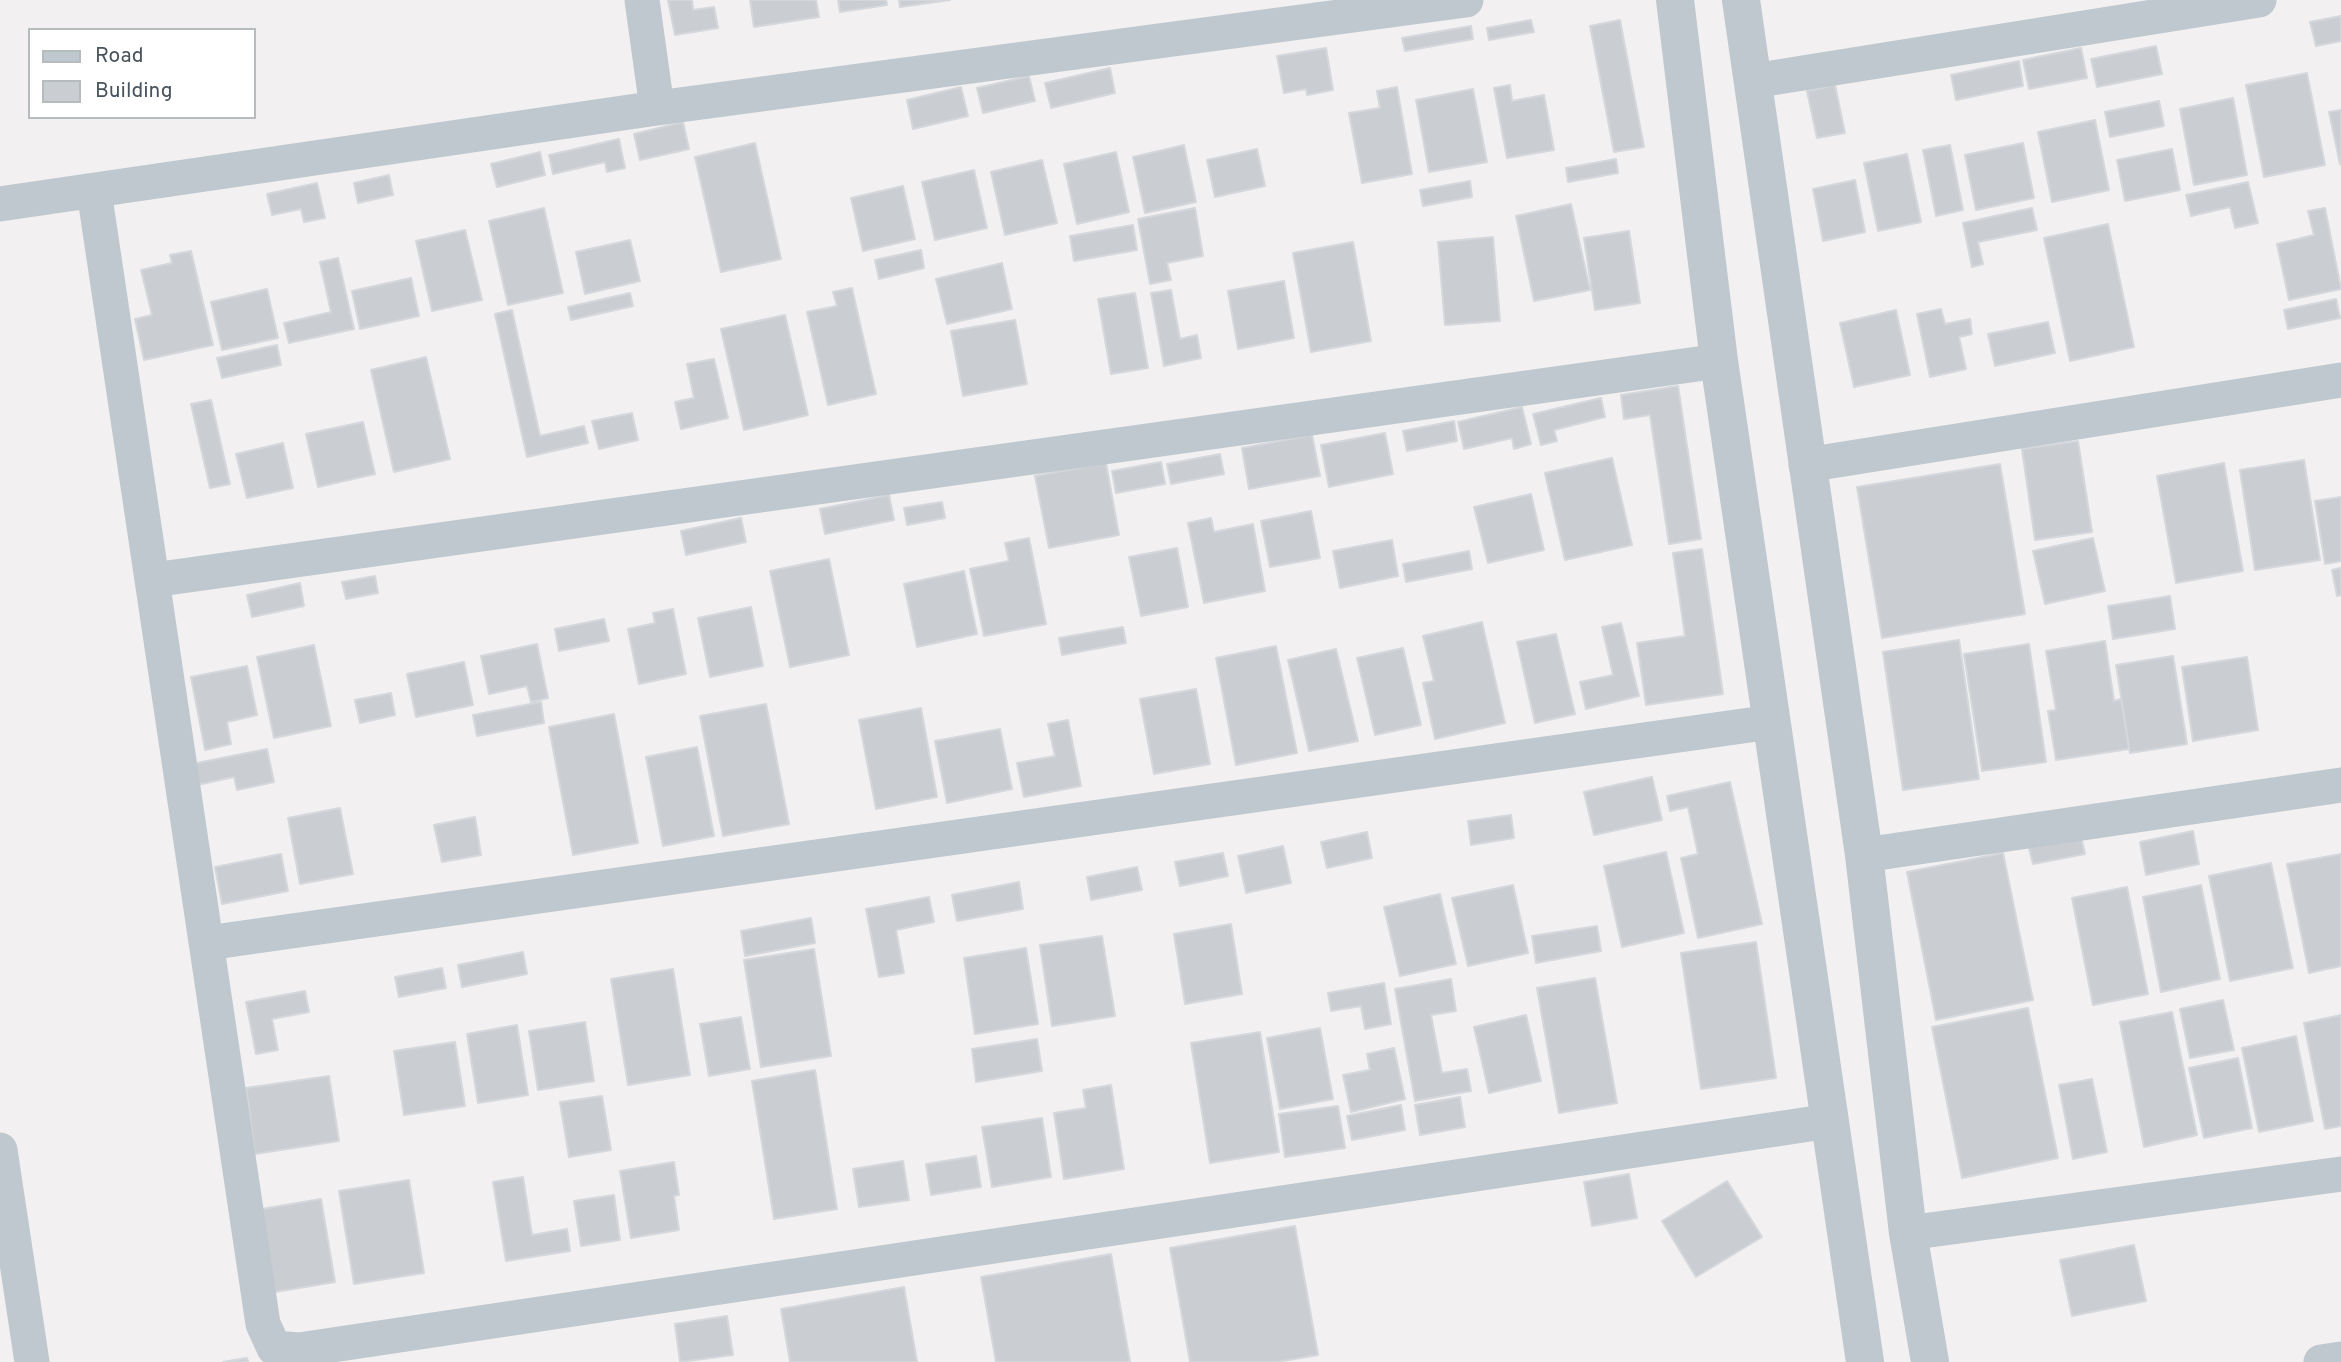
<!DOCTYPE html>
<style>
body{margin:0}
#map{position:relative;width:2341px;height:1362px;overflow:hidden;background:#f2f0f0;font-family:Overpass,sans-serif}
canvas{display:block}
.legend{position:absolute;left:28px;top:28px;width:228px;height:91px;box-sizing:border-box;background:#fff;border:2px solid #b6bbbe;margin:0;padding:9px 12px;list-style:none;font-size:21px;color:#49545d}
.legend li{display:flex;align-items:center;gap:14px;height:35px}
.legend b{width:35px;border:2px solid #b6bbbe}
</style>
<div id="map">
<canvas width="2341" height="1362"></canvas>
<ul class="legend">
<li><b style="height:9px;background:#bfc8ce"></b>Road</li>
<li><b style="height:19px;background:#cacdd2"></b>Building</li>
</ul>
</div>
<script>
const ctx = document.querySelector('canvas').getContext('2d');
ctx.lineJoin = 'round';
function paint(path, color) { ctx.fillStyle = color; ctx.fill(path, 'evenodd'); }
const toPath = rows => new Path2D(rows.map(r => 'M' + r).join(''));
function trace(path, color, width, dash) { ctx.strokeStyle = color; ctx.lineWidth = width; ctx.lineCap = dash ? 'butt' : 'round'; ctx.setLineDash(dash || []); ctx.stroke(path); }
const building = toPath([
 [668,0,692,0,693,10,714,7,718,28,675,35,668,0],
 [750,0,816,0,819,17,754,27,750,0],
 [838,0,886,0,887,5,840,12,838,0],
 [899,0,950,0,900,7,899,0],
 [2341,16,2341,41,2316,46,2310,22,2341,16],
 [1531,20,1534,32,1489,40,1487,28,1531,20],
 [1620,20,1644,147,1614,152,1590,26,1620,20],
 [1471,26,1473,39,1405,51,1402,38,1471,26],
 [2156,46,2162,74,2097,87,2091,59,2156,46],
 [1326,48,1333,90,1307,95,1306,89,1284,93,1277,56,1326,48],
 [2081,48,2087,78,2029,89,2023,60,2081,48],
 [2019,61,2023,86,1956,100,1951,75,2019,61],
 [1110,68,1115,93,1051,108,1045,83,1110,68],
 [2307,73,2325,165,2264,177,2246,85,2307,73],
 [1029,76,1035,101,983,113,977,88,1029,76],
 [1510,85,1512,101,1544,95,1554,150,1507,158,1494,88,1510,85],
 [1835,85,1845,133,1817,138,1807,91,1835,85],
 [961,87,968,116,913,129,907,100,961,87],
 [1397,87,1412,174,1362,183,1349,113,1380,108,1377,91,1397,87],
 [1473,89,1487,162,1429,172,1416,100,1473,89],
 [2233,98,2247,175,2194,185,2180,109,2233,98],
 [2159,101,2164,126,2110,137,2105,112,2159,101],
 [2341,110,2341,164,2340,164,2329,112,2341,110],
 [2095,120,2109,190,2052,202,2038,132,2095,120],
 [683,122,689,149,640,160,634,134,683,122],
 [619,139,625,168,607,172,605,162,553,174,549,155,619,139],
 [755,143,781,259,721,272,695,157,755,143],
 [2023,143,2034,198,1976,210,1965,155,2023,143],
 [1184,145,1196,202,1145,213,1133,157,1184,145],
 [1950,145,1963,210,1936,216,1923,150,1950,145],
 [1257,149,1265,186,1215,197,1207,160,1257,149],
 [2172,149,2180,190,2125,201,2117,160,2172,149],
 [540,152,545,175,497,187,491,164,540,152],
 [1116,152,1129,212,1077,224,1064,164,1116,152],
 [1907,154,1921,222,1878,231,1864,163,1907,154],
 [1616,159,1618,173,1568,182,1566,168,1616,159],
 [1042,160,1057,223,1005,235,991,172,1042,160],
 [974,170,987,228,935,240,922,182,974,170],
 [389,175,393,195,358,203,354,183,389,175],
 [1855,180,1865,232,1823,241,1813,189,1855,180],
 [1470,181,1472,197,1423,206,1420,190,1470,181],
 [2248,182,2258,223,2235,228,2230,207,2191,216,2186,195,2248,182],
 [317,183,325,218,304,222,301,209,272,215,267,194,317,183],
 [903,186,915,239,863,251,851,198,903,186],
 [1571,204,1590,290,1534,301,1516,216,1571,204],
 [544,208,563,293,508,305,489,221,544,208],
 [1195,208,1203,256,1167,263,1171,280,1150,284,1138,219,1195,208],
 [2032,208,2037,230,1978,242,1983,264,1972,267,1963,223,2032,208],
 [2325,208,2341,289,2289,300,2277,244,2314,235,2308,211,2325,208],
 [2108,224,2134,347,2070,361,2044,238,2108,224],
 [1133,225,1137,250,1074,261,1070,236,1133,225],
 [465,230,482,300,432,311,416,241,465,230],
 [1629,231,1640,303,1595,310,1584,238,1629,231],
 [1493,237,1500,321,1445,325,1438,242,1493,237],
 [630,240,640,281,585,294,576,252,630,240],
 [1353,242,1371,341,1311,352,1293,253,1353,242],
 [921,250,924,268,879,279,875,260,921,250],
 [191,251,213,345,144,360,135,319,152,315,141,270,172,263,170,255,191,251],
 [338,258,354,329,289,343,284,323,331,312,320,262,338,258],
 [1002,263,1012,309,947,324,936,279,1002,263],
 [411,278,419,316,360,329,352,291,411,278],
 [1284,281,1294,338,1238,349,1228,291,1284,281],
 [852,288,876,394,828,405,807,312,837,306,833,292,852,288],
 [267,289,278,338,222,350,211,302,267,289],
 [1171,290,1180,339,1197,335,1201,358,1164,366,1151,293,1171,290],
 [630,293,633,306,571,320,568,307,630,293],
 [1135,293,1148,368,1111,374,1098,299,1135,293],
 [2336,299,2340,318,2288,329,2284,310,2336,299],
 [1941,309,1945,324,1970,319,1972,334,1959,337,1966,369,1930,377,1917,314,1941,309],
 [512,310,540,436,584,426,588,443,527,457,495,314,512,310],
 [1896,310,1910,375,1854,387,1840,323,1896,310],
 [785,315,808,415,744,430,721,329,785,315],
 [1015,320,1027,384,963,396,951,331,1015,320],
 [2048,322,2055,353,1995,366,1988,334,2048,322],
 [277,345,281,365,222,378,217,358,277,345],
 [426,357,450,459,394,472,371,370,426,357],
 [714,359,728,418,681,429,675,402,694,398,687,364,714,359],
 [1678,386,1701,539,1669,544,1650,415,1624,419,1621,395,1678,386],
 [1601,398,1605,417,1554,430,1557,441,1541,445,1533,414,1601,398],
 [211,400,230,484,210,488,191,404,211,400],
 [1522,407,1531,444,1514,449,1512,438,1464,449,1458,422,1522,407],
 [632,413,638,440,599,449,592,421,632,413],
 [1454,421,1457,441,1407,451,1403,431,1454,421],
 [363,422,375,474,318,487,306,434,363,422],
 [1385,433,1393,474,1329,487,1321,445,1385,433],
 [1312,435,1320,476,1249,489,1242,448,1312,435],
 [2078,441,2092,532,2035,540,2022,449,2078,441],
 [283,443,293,488,247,498,236,454,283,443],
 [1220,454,1224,474,1171,484,1167,464,1220,454],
 [1612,458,1632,545,1565,560,1545,473,1612,458],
 [2304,460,2320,560,2255,570,2240,470,2304,460],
 [1161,462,1165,484,1116,493,1112,471,1161,462],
 [1106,463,1119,535,1049,548,1035,476,1106,463],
 [2224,463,2243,571,2176,583,2157,476,2224,463],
 [2000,464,2025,614,1882,638,1857,487,2000,464],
 [1531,494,1544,550,1488,563,1474,507,1531,494],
 [889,495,894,520,825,534,820,509,889,495],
 [2341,497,2341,561,2325,564,2315,501,2341,497],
 [942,502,945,518,907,525,904,508,942,502],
 [1311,511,1320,558,1270,567,1261,521,1311,511],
 [741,518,746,542,686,555,681,531,741,518],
 [1211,518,1214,532,1253,524,1265,591,1204,603,1188,523,1211,518],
 [1029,538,1046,624,984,636,970,569,1009,561,1005,543,1029,538],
 [2093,538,2105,591,2045,604,2033,551,2093,538],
 [1392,540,1398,576,1340,588,1333,551,1392,540],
 [1177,548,1188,607,1141,616,1129,557,1177,548],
 [1702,549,1723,694,1646,705,1637,643,1685,636,1673,553,1702,549],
 [1469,551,1472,569,1406,582,1403,564,1469,551],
 [829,559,849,655,790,667,770,571,829,559],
 [2341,568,2341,595,2337,596,2332,570,2341,568],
 [964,571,977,634,917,647,904,584,964,571],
 [375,576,378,593,346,599,342,582,375,576],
 [300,583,304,606,252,617,247,595,300,583],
 [2170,596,2175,629,2113,639,2108,606,2170,596],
 [751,607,763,666,710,677,698,618,751,607],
 [673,609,686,674,639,684,628,629,655,623,653,613,673,609],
 [604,619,609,641,559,651,555,629,604,619],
 [1482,622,1505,723,1435,739,1423,683,1434,681,1423,636,1482,622],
 [1621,623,1639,696,1586,709,1580,682,1613,675,1602,627,1621,623],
 [1123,627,1126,643,1062,655,1059,638,1123,627],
 [1556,634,1575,714,1535,723,1517,642,1556,634],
 [1959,640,1979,779,1903,790,1883,652,1959,640],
 [2105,641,2114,701,2121,699,2129,749,2056,760,2048,711,2056,710,2046,651,2105,641],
 [537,644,548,698,531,702,527,686,489,694,481,656,537,644],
 [2029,644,2046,762,1982,771,1964,654,2029,644],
 [314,645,331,726,274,738,257,657,314,645],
 [1276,646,1297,753,1236,765,1216,658,1276,646],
 [1403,648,1421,725,1375,735,1357,658,1403,648],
 [1336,649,1358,741,1309,751,1288,660,1336,649],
 [2173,656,2187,744,2130,753,2116,665,2173,656],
 [2247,657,2258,730,2193,741,2182,667,2247,657],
 [464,662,473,705,416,717,407,674,464,662],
 [247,666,257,715,227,722,231,744,205,750,191,677,247,666],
 [1196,689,1210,764,1154,774,1140,699,1196,689],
 [391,693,395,715,360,723,355,700,391,693],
 [541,702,544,723,477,736,473,715,541,702],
 [766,704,789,824,723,836,700,716,766,704],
 [921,708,937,797,876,809,859,720,921,708],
 [614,714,638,843,573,855,549,727,614,714],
 [1068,720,1081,786,1024,797,1017,763,1055,756,1048,724,1068,720],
 [1000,729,1012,789,947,803,935,741,1000,729],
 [697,747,714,836,663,846,646,757,697,747],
 [267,749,274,782,237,790,234,777,197,785,192,764,267,749],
 [1652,777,1662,820,1594,835,1584,792,1652,777],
 [1730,782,1762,924,1698,938,1681,858,1698,854,1688,807,1670,811,1667,796,1730,782],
 [340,808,353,874,300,884,288,818,340,808],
 [1511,815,1514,838,1471,845,1468,821,1511,815],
 [475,817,481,855,442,862,434,825,475,817],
 [2193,831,2199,864,2146,875,2140,842,2193,831],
 [1367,832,1372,858,1327,868,1321,842,1367,832],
 [2080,833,2085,854,2033,864,2028,844,2080,833],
 [1283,846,1291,883,1246,893,1238,856,1283,846],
 [1666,852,1684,933,1622,947,1604,866,1666,852],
 [1223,853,1228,876,1180,886,1175,862,1223,853],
 [2003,853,2033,1000,1936,1020,1907,872,2003,853],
 [281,854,288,891,222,904,215,867,281,854],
 [2341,854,2341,966,2309,973,2287,864,2341,854],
 [2271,863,2293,968,2230,981,2209,876,2271,863],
 [1137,867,1142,890,1091,900,1087,877,1137,867],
 [1019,882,1023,909,957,921,952,895,1019,882],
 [1513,885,1528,953,1468,966,1452,898,1513,885],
 [2201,885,2220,979,2161,992,2143,897,2201,885],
 [2127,887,2148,994,2093,1005,2072,898,2127,887],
 [1440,894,1456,964,1400,976,1384,907,1440,894],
 [929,897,934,922,896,930,904,973,879,977,866,909,929,897],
 [811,918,815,943,745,956,741,931,811,918],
 [1231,924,1242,994,1185,1004,1174,934,1231,924],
 [1597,926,1601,951,1536,963,1532,936,1597,926],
 [1102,936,1115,1016,1052,1026,1040,945,1102,936],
 [1756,942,1776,1078,1701,1089,1681,953,1756,942],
 [1026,948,1038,1024,975,1034,964,958,1026,948],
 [814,949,831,1056,761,1067,744,960,814,949],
 [523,952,527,974,462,987,458,965,523,952],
 [442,968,446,988,399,997,395,977,442,968],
 [673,969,690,1075,628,1085,611,979,673,969],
 [1595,978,1617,1103,1559,1113,1537,988,1595,978],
 [1451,979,1456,1011,1431,1015,1442,1073,1467,1069,1471,1091,1415,1101,1395,989,1451,979],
 [1384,983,1391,1024,1365,1029,1361,1006,1331,1011,1328,993,1384,983],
 [305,991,309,1012,272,1019,278,1050,256,1054,246,1002,305,991],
 [2223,1000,2234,1050,2190,1058,2180,1009,2223,1000],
 [2028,1008,2058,1158,1962,1178,1932,1027,2028,1008],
 [2172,1012,2197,1135,2144,1147,2120,1022,2172,1012],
 [1526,1015,1541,1081,1489,1093,1474,1027,1526,1015],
 [2341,1015,2341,1126,2325,1129,2304,1023,2341,1015],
 [741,1017,750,1069,709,1076,700,1024,741,1017],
 [585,1022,594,1081,538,1090,529,1031,585,1022],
 [517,1025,528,1095,478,1103,467,1034,517,1025],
 [1320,1028,1333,1099,1280,1109,1267,1038,1320,1028],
 [1260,1032,1279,1152,1210,1163,1191,1043,1260,1032],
 [2296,1036,2313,1121,2259,1132,2242,1048,2296,1036],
 [1037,1039,1042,1071,976,1082,972,1049,1037,1039],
 [455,1042,465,1106,404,1115,394,1051,455,1042],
 [1394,1048,1405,1099,1351,1112,1343,1075,1370,1070,1367,1054,1394,1048],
 [2238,1058,2252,1128,2204,1138,2189,1068,2238,1058],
 [815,1070,837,1209,774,1219,752,1081,815,1070],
 [329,1076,339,1141,255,1154,246,1088,329,1076],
 [2092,1079,2107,1152,2073,1159,2059,1085,2092,1079],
 [1111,1085,1124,1169,1064,1179,1054,1113,1086,1108,1083,1090,1111,1085],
 [602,1096,611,1150,569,1157,560,1102,602,1096],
 [1460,1097,1465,1127,1420,1135,1415,1105,1460,1097],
 [1401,1105,1405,1130,1352,1140,1347,1116,1401,1105],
 [1338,1106,1345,1148,1285,1157,1279,1114,1338,1106],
 [1042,1118,1051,1177,992,1187,982,1127,1042,1118],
 [976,1156,981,1187,931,1195,926,1164,976,1156],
 [903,1161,909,1200,859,1207,853,1169,903,1161],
 [674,1162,679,1195,674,1196,679,1230,631,1238,620,1171,674,1162],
 [1629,1174,1637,1218,1592,1226,1584,1182,1629,1174],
 [523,1177,532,1235,567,1229,570,1251,506,1261,493,1182,523,1177],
 [409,1180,424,1273,354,1284,339,1191,409,1180],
 [1727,1181,1762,1237,1696,1277,1662,1221,1727,1181],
 [614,1195,620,1240,581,1246,574,1201,614,1195],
 [321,1199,335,1282,269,1293,256,1210,321,1199],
 [1295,1226,1318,1355,1277,1362,1190,1362,1170,1248,1295,1226],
 [2134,1245,2146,1301,2072,1316,2060,1260,2134,1245],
 [1111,1254,1130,1362,996,1362,981,1277,1111,1254],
 [904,1287,917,1362,790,1362,781,1309,904,1287],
 [727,1316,733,1355,680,1362,675,1324,727,1316],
 [247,1358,248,1362,223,1362,247,1358]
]);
paint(building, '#cacdd2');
trace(building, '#d4d7db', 2);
trace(toPath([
 [642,0,657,108],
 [1753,81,2259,0],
 [94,191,263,1324,274,1348,299,1350,1830,1121],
 [0,204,657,108,1466,0],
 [1806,465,2341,380],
 [153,580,1719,361],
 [1864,855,2341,785],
 [207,943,1771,722],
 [0,1150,32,1362],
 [1908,1233,2341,1174],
 [2321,1362,2341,1359]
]), '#bfc8ce', 35);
trace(toPath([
 [1675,0,1719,361,1865,1362],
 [1741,0,1864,855,1908,1233,1930,1362]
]), '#bfc8ce', 38);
</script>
